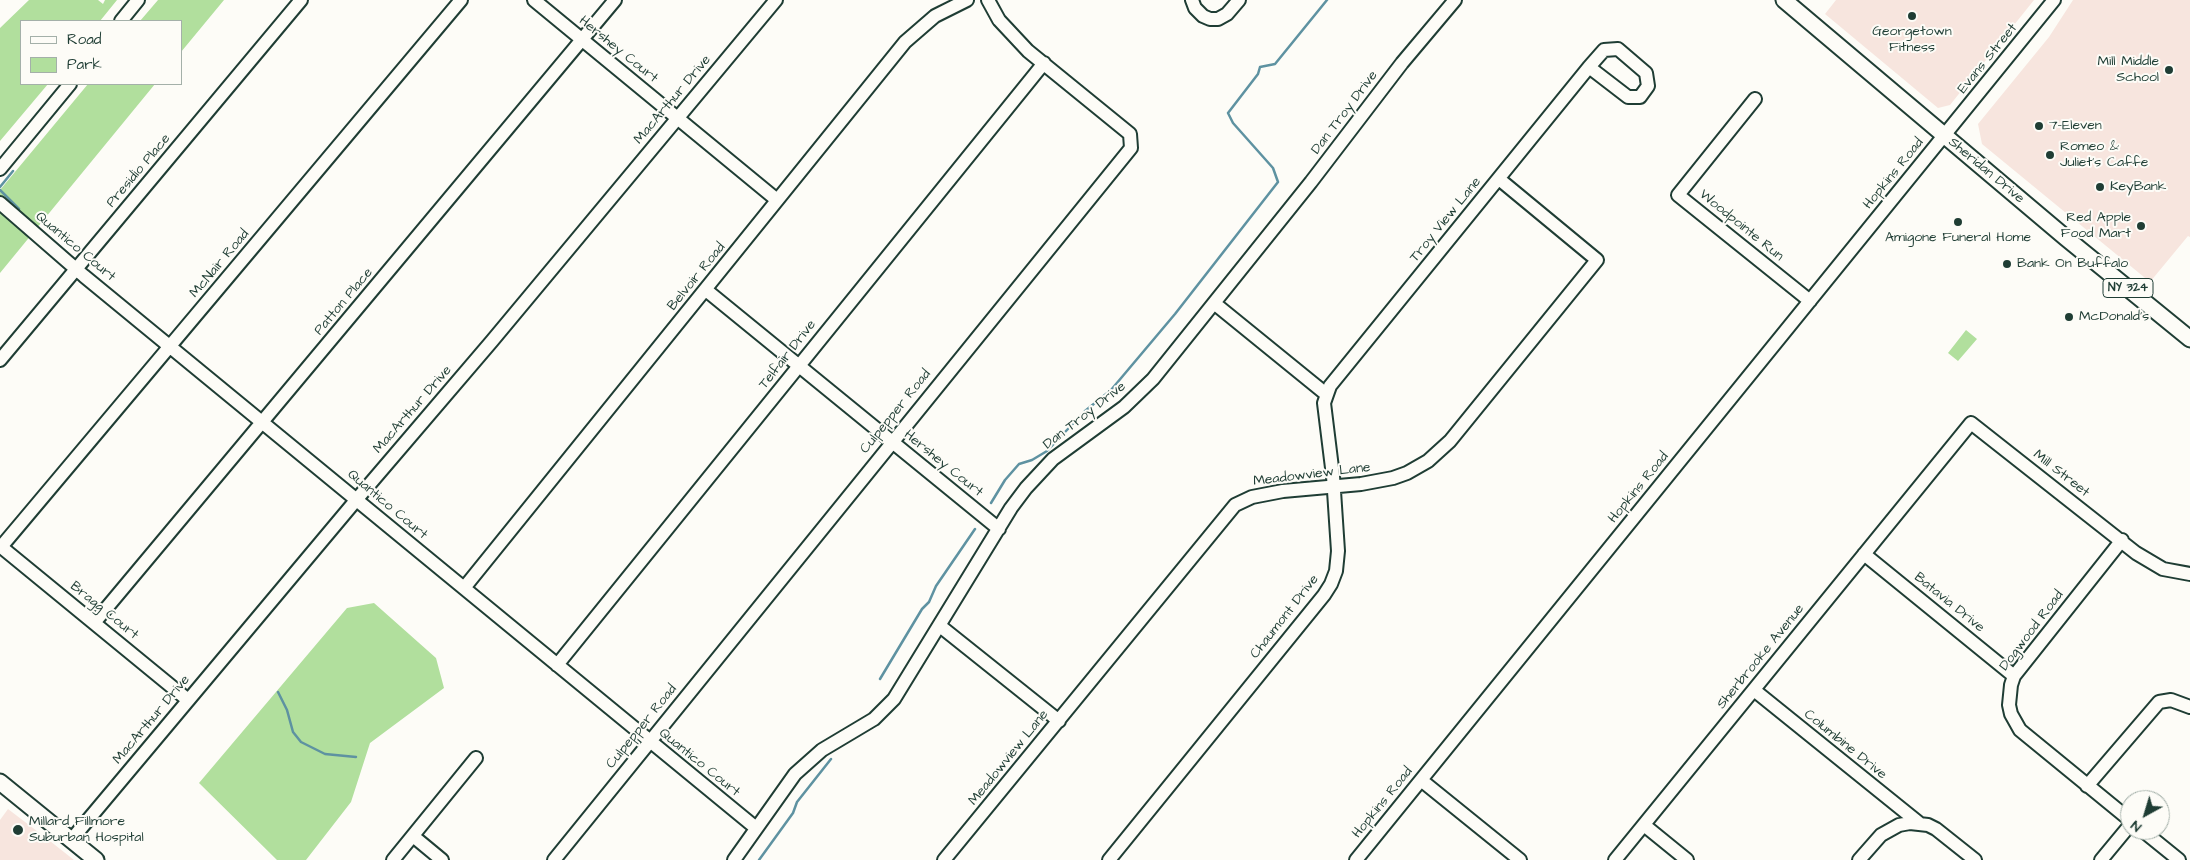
<!DOCTYPE html>
<style>
body{margin:0}
#map{position:relative;width:2190px;height:860px;overflow:hidden;background:#fdfcf7;font-family:"Architects Daughter",sans-serif}
canvas{display:block}
.legend{position:absolute;left:20px;top:20px;width:162px;height:65px;box-sizing:border-box;background:#fdfcf7;border:1px solid #a4b0a9;margin:0;padding:6px 9px;list-style:none;font-size:15px;color:#1f3d34}
.legend li{display:flex;align-items:center;gap:10px;height:25px}
.legend b{width:25px;border:1px solid #a4b0a9}
.north{position:absolute;left:2120px;top:790px;width:50px;height:50px;box-sizing:border-box;background:#fdfcf7;border:1px solid #a4b0a9;border-radius:50%;rotate:219deg;font-size:14px;font-weight:700;line-height:20px;text-align:center;color:#1f3d34}
.north::after{content:'';display:block;margin:auto;width:18px;height:22px;background:#1f3d34;clip-path:polygon(50% 0,100% 100%,50% 72%,0 100%)}
</style>
<div id="map">
<canvas width="2190" height="860"></canvas>
<ul class="legend">
<li><b style="height:6px;background:#fdfcf7"></b>Road</li>
<li><b style="height:14px;background:#b1df9d"></b>Park</li>
</ul>
<div class="north">N</div>
</div>
<script>
const ctx = document.querySelector('canvas').getContext('2d');
ctx.lineJoin = 'round';
function paint(path, color) { ctx.fillStyle = color; ctx.fill(path, 'evenodd'); }
const toPath = rows => new Path2D(rows.map(r => 'M' + r).join(''));
function trace(path, color, width, dash) { ctx.strokeStyle = color; ctx.lineWidth = width; ctx.lineCap = dash ? 'butt' : 'round'; ctx.setLineDash(dash || []); ctx.stroke(path); }
function label(font, color, halo, rows, align = 'center') {
  ctx.font = font + ' "Architects Daughter",sans-serif'; ctx.lineWidth = 4; ctx.setLineDash([]); ctx.textBaseline = 'middle'; ctx.strokeStyle = halo; ctx.fillStyle = color; for (const [text, x, y, turn = 0] of rows) {
    ctx.save(); ctx.translate(x, y); ctx.rotate((+turn || 0) * Math.PI / 180); ctx.textAlign = isNaN(turn) ? turn : align; if (halo) ctx.strokeText(text, 0, 0); ctx.fillText(text, 0, 0); ctx.restore();
  }
}
paint(toPath([
 [1836,0,2034,0,1950,105,1938,108,1825,14],
 [2073,0,2190,0,2190,237,2188,236,2150,282,1982,144,1978,124,2049,37],
 [8,809,50,841,74,860,0,860,0,820]
]), '#f7e5de');
paint(toPath([
 [29,0,98,0,103,4,105,0,117,0,100,21,21,21,21,84,48,84,0,141,0,28],
 [158,0,224,0,181,52,181,21,140,21],
 [88,84,155,84,0,273,0,190],
 [1966,330,1977,339,1958,361,1948,353],
 [374,603,436,658,444,688,370,743,351,802,306,860,277,860,199,783,347,608]
]), '#b1df9d');
trace(toPath([
 [0,187,13,171],
 [0,190,19,209],
 [991,503,1005,480,1019,464,1032,460,1047,451,1085,411,1111,390,1175,314,1278,182,1273,168,1233,123,1228,113,1258,74,1260,67,1275,64,1327,0],
 [880,679,922,609,929,602,936,586,975,529],
 [278,692,287,710,293,732,301,742,325,754,356,757],
 [759,860,793,813,797,802,831,759]
]), '#5e92a1', 2.5);
const minor = toPath([
 [534,0,777,200],
 [1192,0,1195,8,1203,16,1210,19,1218,19,1227,14,1239,0],
 [121,21,138,0],
 [1755,99,1678,195,1810,301],
 [0,169,70,84],
 [0,203,84,276,756,828],
 [706,290,999,529],
 [1214,303,1326,394],
 [0,360,301,0],
 [2122,540,2014,676,2011,685,2009,705,2011,714,2020,730,2130,820],
 [0,546,188,700],
 [1,547,461,0],
 [1864,554,2014,676],
 [464,588,905,42,935,16,967,0],
 [94,623,615,0],
 [940,626,1059,721],
 [557,665,1044,63],
 [1754,690,1919,823],
 [1421,780,1520,860],
 [2087,786,2159,702,2171,700,2190,707],
 [1644,825,1687,860],
 [2142,830,2179,860],
 [413,836,442,860],
 [72,839,357,499,492,341,776,0],
 [393,860,476,758],
 [554,860,1131,148,1130,134,1028,51,999,20,988,0],
 [734,860,795,774,822,750,874,719,894,699,1011,508,1026,488,1053,459,1124,407,1153,379,1311,182,1402,63,1455,0],
 [944,860,1235,505,1252,497,1283,491,1361,484,1393,478,1407,473,1428,461,1450,441,1597,260,1499,179],
 [1109,860,1324,595,1331,584,1336,571,1338,551,1333,476,1324,403,1330,386,1589,67,1604,50,1618,49,1646,73,1648,86,1640,97,1628,97,1589,67],
 [1356,860,2054,0],
 [1615,860,1971,423,2136,553,2163,569,2190,574],
 [1859,860,1881,835,1899,825,1910,823,1928,825,1936,829,1975,860],
 [2101,860,2130,825]
]);
const major = toPath([
 [1784,0,2066,238,2190,339],
 [0,782,96,860]
]);
trace(minor, '#1f3d34', 16);
trace(major, '#1f3d34', 19);
trace(minor, '#fdfcf7', 12);
trace(major, '#fdfcf7', 15);
for (const [x, y, r, color] of [
 [1912,16,5,"#1f3d34"],
 [2169,70,5,"#1f3d34"],
 [2039,126,5,"#1f3d34"],
 [2050,155,5,"#1f3d34"],
 [2100,187,5,"#1f3d34"],
 [1958,222,5,"#1f3d34"],
 [2141,226,5,"#1f3d34"],
 [2007,264,5,"#1f3d34"],
 [2069,317,5,"#1f3d34"],
 [18,830,6,"#1f3d34"]
]) { const dot = new Path2D(); dot.arc(x, y, r, 0, 2 * Math.PI); ctx.fillStyle = color; ctx.fill(dot); trace(dot, '#fdfcf7', 2); }
for (const [x, y, w] of [
 [2128,288,50]
]) { const box = new Path2D(); box.roundRect(x - w / 2, y - 9.5, w, 19, 4); ctx.fillStyle = '#fdfcf7'; ctx.fill(box); trace(box, '#1f3d34', 1); }
label('bold 12px', '#1f3d34', null, [
 ["NY 324",2128,288]
]);
label('14px', '#1f3d34', '#fdfcf7', [
 ["Georgetown",1912,32,"center"],
 ["Fitness",1912,48,"center"],
 ["Mill Middle",2159,62,"right"],
 ["School",2159,78,"right"],
 ["7-Eleven",2049,126],
 ["Romeo &",2060,147],
 ["Juliet's Caffe",2060,163],
 ["KeyBank",2110,187],
 ["Red Apple",2131,218,"right"],
 ["Food Mart",2131,234,"right"],
 ["Amigone Funeral Home",1958,238,"center"],
 ["Bank On Buffalo",2017,264],
 ["McDonald's",2079,317],
 ["Millard Fillmore",29,822],
 ["Suburban Hospital",29,838]
], 'left');
label('14px', '#1f3d34', '#fdfcf7', [
 ["Hershey Court",618,50,39],
 ["Evans Street",1988,59,-51],
 ["MacArthur Drive",673,100,-50],
 ["Dan Troy Drive",1345,113,-53],
 ["Presidio Place",139,171,-50],
 ["Sheridan Drive",1986,171,40],
 ["Hopkins Road",1894,174,-51],
 ["Troy View Lane",1446,220,-51],
 ["Woodpointe Run",1741,226,39],
 ["Quantico Court",75,247,40],
 ["McNair Road",220,264,-50],
 ["Belvoir Road",697,277,-51],
 ["Patton Place",344,302,-50],
 ["Telfair Drive",788,355,-52],
 ["MacArthur Drive",413,410,-49],
 ["Culpepper Road",896,412,-51],
 ["Dan Troy Drive",1085,416,-38],
 ["Hershey Court",943,464,39],
 ["Mill Street",2061,474,38],
 ["Meadowview Lane",1312,475,-7],
 ["Hopkins Road",1639,488,-51],
 ["Quantico Court",387,505,40],
 ["Batavia Drive",1949,603,39],
 ["Bragg Court",104,611,39],
 ["Chaumont Drive",1285,617,-52],
 ["Dogwood Road",2032,631,-53],
 ["Sherbrooke Avenue",1761,657,-51],
 ["MacArthur Drive",152,720,-50],
 ["Culpepper Road",642,727,-51],
 ["Columbine Drive",1845,745,39],
 ["Meadowview Lane",1009,758,-51],
 ["Quantico Court",699,763,39],
 ["Hopkins Road",1383,803,-51]
]);
</script>
